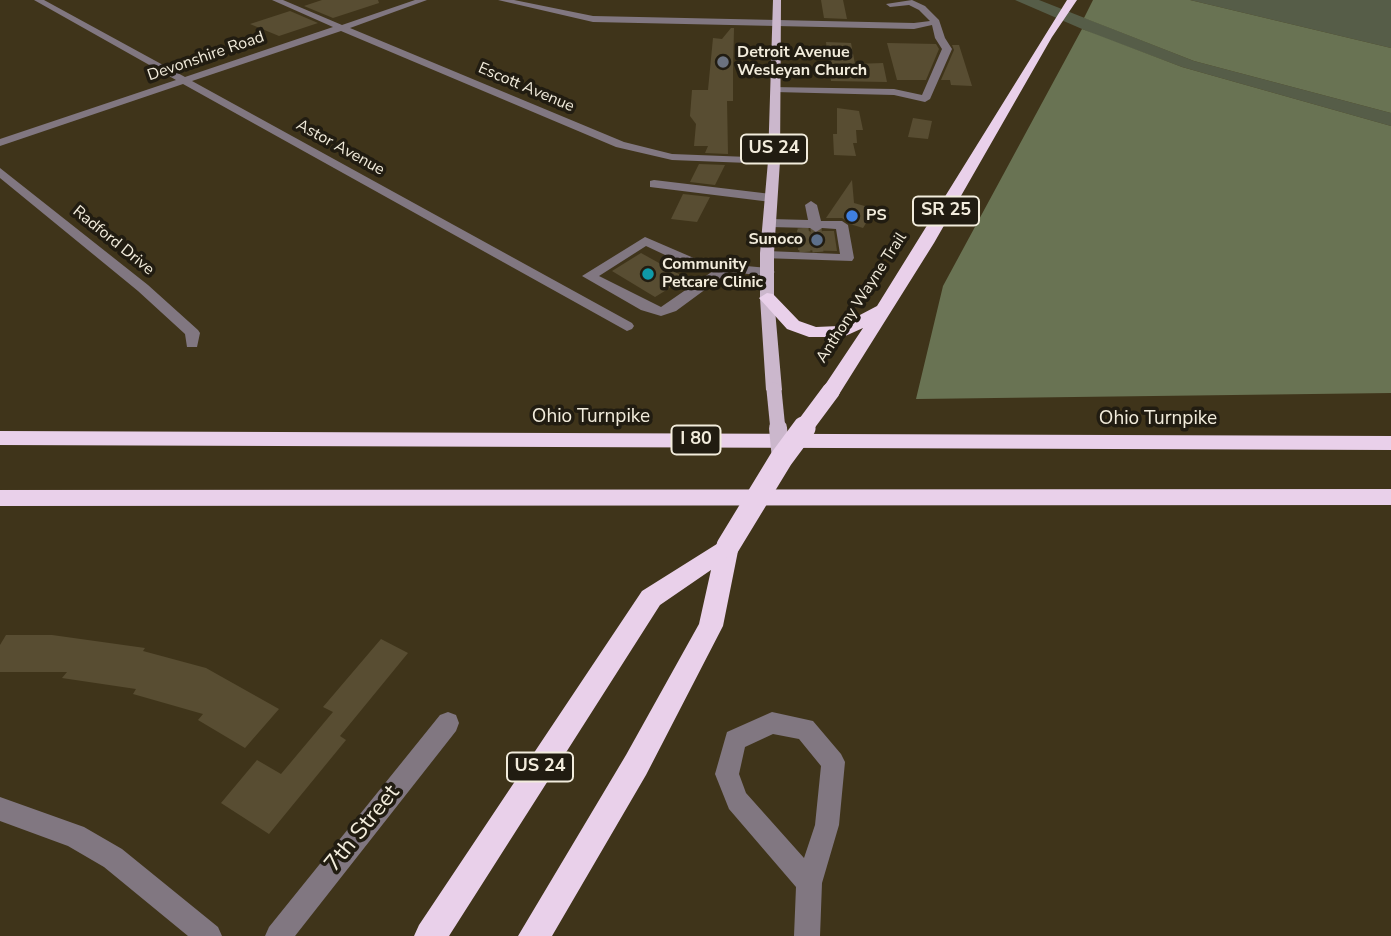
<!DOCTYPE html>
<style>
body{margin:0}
canvas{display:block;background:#3f341a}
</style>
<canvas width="1391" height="936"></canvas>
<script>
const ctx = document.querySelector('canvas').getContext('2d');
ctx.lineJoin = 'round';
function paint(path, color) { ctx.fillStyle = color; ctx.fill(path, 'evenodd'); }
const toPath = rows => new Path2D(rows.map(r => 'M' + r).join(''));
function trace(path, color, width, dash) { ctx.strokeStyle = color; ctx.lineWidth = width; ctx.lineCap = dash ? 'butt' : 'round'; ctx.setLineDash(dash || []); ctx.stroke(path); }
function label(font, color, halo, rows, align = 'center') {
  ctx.font = font + ' "Nunito Sans",sans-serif'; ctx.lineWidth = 7; ctx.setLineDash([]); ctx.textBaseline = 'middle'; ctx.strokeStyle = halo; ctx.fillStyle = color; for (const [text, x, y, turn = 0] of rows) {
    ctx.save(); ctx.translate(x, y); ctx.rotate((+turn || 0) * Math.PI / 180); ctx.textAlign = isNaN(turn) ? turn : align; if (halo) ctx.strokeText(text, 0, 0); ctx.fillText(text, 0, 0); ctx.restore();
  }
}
paint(toPath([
 [1015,0,1039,0,1194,61,1391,113,1391,126,1182,67,1096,35],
 [1190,0,1391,0,1391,48]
]), '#565d48');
paint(toPath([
 [1093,0,1190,0,1391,48,1391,113,1194,61,1084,18],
 [1082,29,1182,67,1391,126,1391,393,916,399,943,286]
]), '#697353');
paint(toPath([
 [322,0,378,0,379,3,333,18,304,6],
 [821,0,843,0,847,19,824,18],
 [290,11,318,23,279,36,250,24],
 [731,28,734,28,733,71,733,101,727,101,728,154,705,153,708,146,694,146,696,124,690,116,692,90,708,90,713,38,722,39],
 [826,42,851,43,855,64,883,63,887,82,831,81],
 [887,43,936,44,939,49,926,80,897,80],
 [952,45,959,45,972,86,951,85,950,80,941,80,954,50],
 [837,108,859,111,863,130,856,130,857,143,853,143,856,156,834,155,833,134,837,134],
 [913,118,932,121,928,139,908,137],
 [699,164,725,165,715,185,690,182],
 [852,180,854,203,875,209,863,228,850,224,842,218,826,218],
 [683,194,710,197,697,222,671,219],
 [797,230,809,231,815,234,823,231,834,231,837,251,798,250],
 [641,253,686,278,655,297,612,271],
 [6,635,52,635,145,648,143,651,206,668,279,709,245,748,198,720,203,714,133,694,136,689,62,678,67,672,0,672,0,645],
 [381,639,408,653,340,736,346,740,269,834,221,803,257,760,281,774,333,712,323,707]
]), '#584d32');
trace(toPath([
 [803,228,805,252],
 [816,228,818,252]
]), '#5a5037', 11, [11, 6]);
paint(toPath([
 [34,0,44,0,185,77,333,27,272,0,283,0,342,25,415,0,427,0,350,28,624,142,672,154,774,158,780,161,774,164,672,160,616,147,341,31,192,81,632,323,634,326,632,329,627,331,183,84,0,146,0,139,176,80,34,0],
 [498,0,514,0,593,16,914,23,930,21,919,10,909,5,890,7,886,4,912,0,925,6,939,20,945,38,952,49,930,99,925,102,894,95,775,92,771,91,771,87,894,89,922,95,942,49,935,38,932,25,914,29,593,22,498,0],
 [0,168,148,285,198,330,200,333,197,347,187,347,185,334,138,291,0,178,0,168],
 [654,180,771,194,777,198,771,202,650,187,650,181,654,180],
 [811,201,817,205,821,221,842,221,848,225,854,258,852,261,762,258,760,255,767,251,840,254,836,229,822,228,816,232,810,228,770,227,764,223,770,219,808,220,805,205,811,201],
 [645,237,703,262,768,268,775,272,768,276,729,272,676,311,661,316,641,310,582,276,645,237],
 [646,246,695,269,713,271,661,307,599,276,646,246],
 [448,712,456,715,459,723,456,731,295,936,265,936,269,927,440,715,448,712],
 [772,712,813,721,841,754,845,762,839,825,822,883,820,936,794,936,796,887,729,809,715,774,727,732,772,712],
 [773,734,799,739,821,766,815,825,804,858,746,793,739,774,745,747,773,734],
 [0,797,84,827,122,849,218,927,222,936,188,936,104,867,68,846,0,821,0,797]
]), '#817781');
paint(toPath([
 [773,0,781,0,780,161,774,253,774,298,782,390,774,395,766,390,760,298,760,253,768,161,773,0]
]), '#cbb7cc');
paint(toPath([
 [1067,0,1077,0,1052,37,934,243,838,396,824,396,821,391,863,328,843,337,809,337,787,329,759,298,767,293,773,294,799,321,816,327,839,326,877,306,1067,0],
 [0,431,1391,436,1391,450,0,445,0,431],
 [1391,489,1391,505,0,506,0,490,1391,489],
 [728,537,736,539,739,546,723,626,646,775,552,936,518,936,626,755,699,624,711,570,660,605,449,936,414,936,419,925,642,591,728,537]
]), '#e9d0ea');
trace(toPath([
 [774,390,778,430]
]), '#cbb7cc', 15);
trace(toPath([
 [778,428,781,459]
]), '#cbb7cc', 18);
trace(toPath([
 [802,430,831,391]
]), '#e9d0ea', 18);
trace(toPath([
 [728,546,781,459,804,428]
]), '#e9d0ea', 23);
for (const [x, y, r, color] of [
 [723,62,7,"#6b7280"],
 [852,216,7,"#3f7fe0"],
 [817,240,7,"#5c6f8a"],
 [648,274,7,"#0f9aa8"]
]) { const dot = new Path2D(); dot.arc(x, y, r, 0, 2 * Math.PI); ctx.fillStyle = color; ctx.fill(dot); trace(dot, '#211c11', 2.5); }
label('bold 16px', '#f2ecdc', '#211c11', [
 ["Detroit Avenue",737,53],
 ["Wesleyan Church",737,71],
 ["PS",866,216],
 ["Sunoco",803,240,"right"],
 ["Community",662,265],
 ["Petcare Clinic",662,283]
], 'left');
label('16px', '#f2ecdc', '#211c11', [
 ["Devonshire Road",206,57,-19],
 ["Escott Avenue",526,88,23],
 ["Astor Avenue",340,148,29],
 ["Radford Drive",113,241,39],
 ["Anthony Wayne Trail",862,298,-57]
]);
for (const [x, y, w] of [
 [774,149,66],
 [946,211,66],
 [696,440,49],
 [540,767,66]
]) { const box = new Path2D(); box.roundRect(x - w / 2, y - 14.5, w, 29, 5); ctx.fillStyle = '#211c11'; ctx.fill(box); trace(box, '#f2ecdc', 2); }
label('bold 18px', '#f2ecdc', null, [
 ["US 24",774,149],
 ["SR 25",946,211],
 ["I 80",696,440],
 ["US 24",540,767]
]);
label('19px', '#f2ecdc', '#211c11', [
 ["Ohio Turnpike",591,417],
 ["Ohio Turnpike",1158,419]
]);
label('23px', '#f2ecdc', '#211c11', [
 ["7th Street",363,829,-51]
]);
</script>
